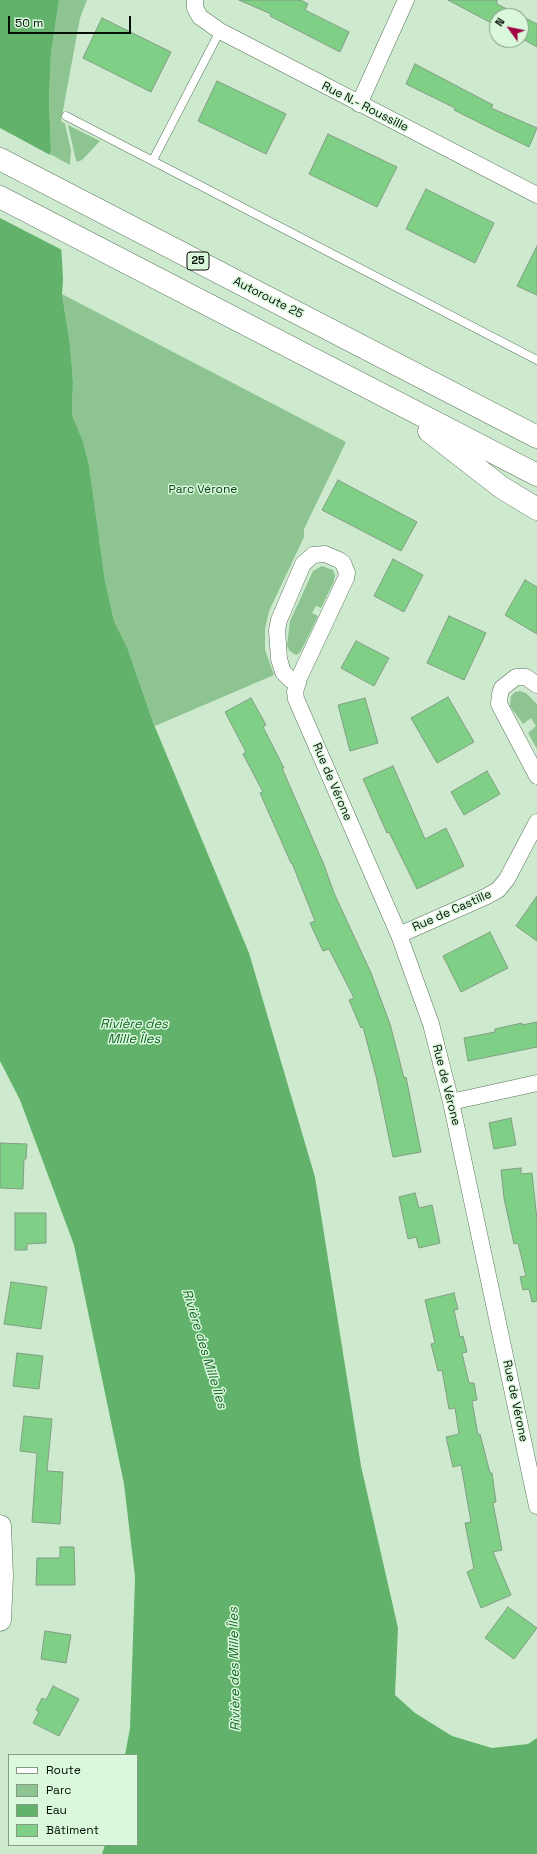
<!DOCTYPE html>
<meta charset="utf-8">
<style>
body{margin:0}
#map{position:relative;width:537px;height:1854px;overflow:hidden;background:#cdeace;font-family:"Space Grotesk",sans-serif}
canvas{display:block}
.legend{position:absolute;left:8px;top:1754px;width:130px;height:92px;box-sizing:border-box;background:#daf8db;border:1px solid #859b86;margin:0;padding:5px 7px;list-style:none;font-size:12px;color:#050f06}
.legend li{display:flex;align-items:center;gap:8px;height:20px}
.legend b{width:20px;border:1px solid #859b86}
.north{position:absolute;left:489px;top:8px;width:40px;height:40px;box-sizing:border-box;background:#daf8db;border:1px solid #859b86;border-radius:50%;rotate:303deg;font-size:11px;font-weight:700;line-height:16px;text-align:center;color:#050f06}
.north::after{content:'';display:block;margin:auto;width:14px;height:18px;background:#a00341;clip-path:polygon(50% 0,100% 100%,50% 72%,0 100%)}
.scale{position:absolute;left:8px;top:16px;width:123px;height:18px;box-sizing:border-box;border:2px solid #050f06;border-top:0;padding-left:5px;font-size:12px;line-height:14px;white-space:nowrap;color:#050f06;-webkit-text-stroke:3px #daf8db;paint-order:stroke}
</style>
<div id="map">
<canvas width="537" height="1854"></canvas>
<ul class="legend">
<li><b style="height:5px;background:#fff"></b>Route</li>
<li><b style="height:11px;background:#8ec491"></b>Parc</li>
<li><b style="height:11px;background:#63b26b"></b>Eau</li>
<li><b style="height:11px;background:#7fcf86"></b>Bâtiment</li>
</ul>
<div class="north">N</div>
<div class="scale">50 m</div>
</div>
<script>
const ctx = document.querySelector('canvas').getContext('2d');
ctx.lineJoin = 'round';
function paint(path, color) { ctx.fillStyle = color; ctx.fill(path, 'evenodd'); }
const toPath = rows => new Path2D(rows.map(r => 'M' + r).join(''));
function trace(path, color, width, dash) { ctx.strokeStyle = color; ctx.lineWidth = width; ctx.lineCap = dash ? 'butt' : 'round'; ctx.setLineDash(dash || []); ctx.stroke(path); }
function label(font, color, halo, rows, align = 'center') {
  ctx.font = font + ' "Space Grotesk",sans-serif'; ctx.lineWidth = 3; ctx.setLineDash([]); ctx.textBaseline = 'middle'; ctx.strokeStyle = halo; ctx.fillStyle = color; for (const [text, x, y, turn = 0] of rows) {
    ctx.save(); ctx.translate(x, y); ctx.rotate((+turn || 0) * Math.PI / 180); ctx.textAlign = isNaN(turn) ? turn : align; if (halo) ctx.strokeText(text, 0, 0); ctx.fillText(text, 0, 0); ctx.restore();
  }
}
paint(toPath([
 [59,0,87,0,80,18,61,121,65,124,71,150,70,165,50,154,51,149,49,100,51,54],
 [68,125,100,141,82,160,77,162,75,157],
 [62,294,346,442,304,529,304,537,269,611,265,629,265,650,274,675,155,726,127,647,114,621,105,582,89,465,83,441,72,415,73,381,70,344],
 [322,566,333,570,335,575,334,581,321,608,316,606,312,613,318,616,301,651,297,655,294,654,289,650,287,645,290,621,313,571],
 [520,691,526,693,537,704,537,749,528,733,536,726,531,718,523,724,510,706,511,696,515,692]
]), '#8ec491');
paint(toPath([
 [0,0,59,0,51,54,49,100,51,149,50,154,58,189,63,279,62,294,70,344,73,381,72,415,83,441,89,465,105,581,114,621,127,647,155,727,249,953,315,1177,361,1466,398,1628,395,1695,415,1713,452,1736,492,1748,528,1744,537,1738,537,1854,102,1854,105,1845,137,1845,137,1755,125,1755,130,1728,135,1577,124,1484,74,1245,20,1100,0,1061]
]), '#63b26b');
paint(toPath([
 [0,128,52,156,60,188,64,251,0,218]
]), '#cdeace');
const building = toPath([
 [239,0,301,0,308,4,305,10,349,32,340,52,270,16,271,14,239,0],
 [448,0,497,0,497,4,521,16,497,16,497,26,448,0],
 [521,16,537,24,537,47,521,38,521,16],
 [102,18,171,52,151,92,83,58,102,18],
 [415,64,493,105,491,108,537,128,529,147,502,134,454,110,455,108,406,84,415,64],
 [217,81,286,114,266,154,198,121,217,81],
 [328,134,397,167,377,207,309,174,328,134],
 [426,189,494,223,475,263,406,229,426,189],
 [537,246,537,295,517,286,537,246],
 [338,480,417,522,401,551,322,510,338,480],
 [393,559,423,575,404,612,374,596,393,559],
 [525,580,537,587,537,634,505,615,525,580],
 [449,616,486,633,464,680,427,663,449,616],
 [356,641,389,658,374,686,341,668,356,641],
 [448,697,474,742,437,763,411,718,448,697],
 [251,698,266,725,263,727,284,768,282,768,324,865,334,893,371,973,390,1024,404,1078,406,1077,421,1152,393,1157,376,1076,363,1027,361,1028,349,1000,354,998,329,949,323,951,310,923,315,921,292,863,291,863,260,793,263,792,243,754,246,752,225,712,251,698],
 [365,698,378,743,350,751,338,705,365,698],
 [393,766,425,839,446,828,464,866,417,889,389,832,387,833,363,779,393,766],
 [487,771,500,794,464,815,451,792,487,771],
 [537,896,537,941,516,926,537,896],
 [490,932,508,968,461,992,443,956,490,932],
 [537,1022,537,1047,468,1061,464,1038,495,1032,495,1029,522,1023,522,1025,537,1022],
 [511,1118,516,1145,494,1149,489,1123,511,1118],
 [0,1143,27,1144,26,1159,24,1159,23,1189,0,1188,0,1143],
 [521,1168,521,1174,532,1173,537,1220,537,1301,532,1302,529,1289,523,1290,520,1277,526,1276,518,1243,514,1244,504,1198,501,1170,521,1168],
 [415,1193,419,1208,432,1205,440,1243,419,1248,416,1237,408,1239,399,1197,415,1193],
 [15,1213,46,1213,46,1243,27,1244,27,1250,15,1250,15,1213],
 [11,1282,47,1287,41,1329,4,1324,11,1282],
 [454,1293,458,1309,454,1310,460,1337,463,1336,467,1352,462,1353,469,1383,474,1383,477,1400,472,1401,478,1435,480,1434,490,1473,492,1473,496,1502,493,1503,502,1550,493,1552,511,1595,481,1608,467,1572,474,1569,465,1523,471,1522,461,1465,453,1467,446,1437,459,1434,455,1408,449,1409,442,1370,438,1371,431,1344,435,1343,425,1300,454,1293],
 [17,1353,43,1356,39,1389,13,1386,17,1353],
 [24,1416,52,1419,47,1471,63,1472,60,1524,32,1522,37,1453,20,1451,24,1416],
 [60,1547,74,1547,75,1585,36,1585,37,1558,60,1558,60,1547],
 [508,1607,537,1628,514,1659,485,1638,508,1607],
 [45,1631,71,1635,66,1663,41,1659,45,1631],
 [53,1686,79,1699,59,1736,33,1723,39,1712,36,1710,42,1698,46,1700,53,1686]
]);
paint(building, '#7fcf86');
trace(building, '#829e83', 1);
const lane = toPath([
 [66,116,537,360],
 [153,160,220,31]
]);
const street = toPath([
 [195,0,195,8,200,17,220,31,537,195],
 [359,104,406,0],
 [298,683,291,680,283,672,279,659,277,630,279,620,303,564,313,555,325,554,339,560,343,563,347,573,346,578,299,678,295,692,296,699,399,935,431,1024,451,1102,537,1506],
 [537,685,526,677,516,677,502,688,500,694,499,704,537,776],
 [399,935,485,897,498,890,507,879,537,822],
 [451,1102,537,1083]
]);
const secondary = toPath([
 [0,1526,2,1576,0,1620]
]);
const highway = toPath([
 [0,159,537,437],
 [0,197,537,475],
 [429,431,501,487,537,509]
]);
trace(lane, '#59735a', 9);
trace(street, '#59735a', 17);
trace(secondary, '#59735a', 23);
trace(highway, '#59735a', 23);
trace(lane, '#fff', 8);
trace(street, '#fff', 16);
trace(secondary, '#fff', 22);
trace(highway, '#fff', 22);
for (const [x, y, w] of [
 [198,261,22]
]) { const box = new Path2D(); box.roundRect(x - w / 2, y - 9, w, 18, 3); ctx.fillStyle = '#daf8db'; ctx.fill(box); trace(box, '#050f06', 1); }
label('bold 11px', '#050f06', null, [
 ["25",198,261]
]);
label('12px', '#050f06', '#daf8db', [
 ["Rue N.- Roussille",365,107,27],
 ["Autoroute 25",268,298,27],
 ["Rue de Vérone",332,782,67],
 ["Rue de Castille",452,911,-24],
 ["Rue de Vérone",446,1085,76],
 ["Rue de Vérone",515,1401,78]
]);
label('12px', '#084315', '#daf8db', [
 ["Parc Vérone",203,490]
]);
label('italic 13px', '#116623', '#daf8db', [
 ["Rivière des",134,1024],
 ["Mille Îles",134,1039],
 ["Rivière des Mille Îles",204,1349,73],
 ["Rivière des Mille Îles",235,1669,-91]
]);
</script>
